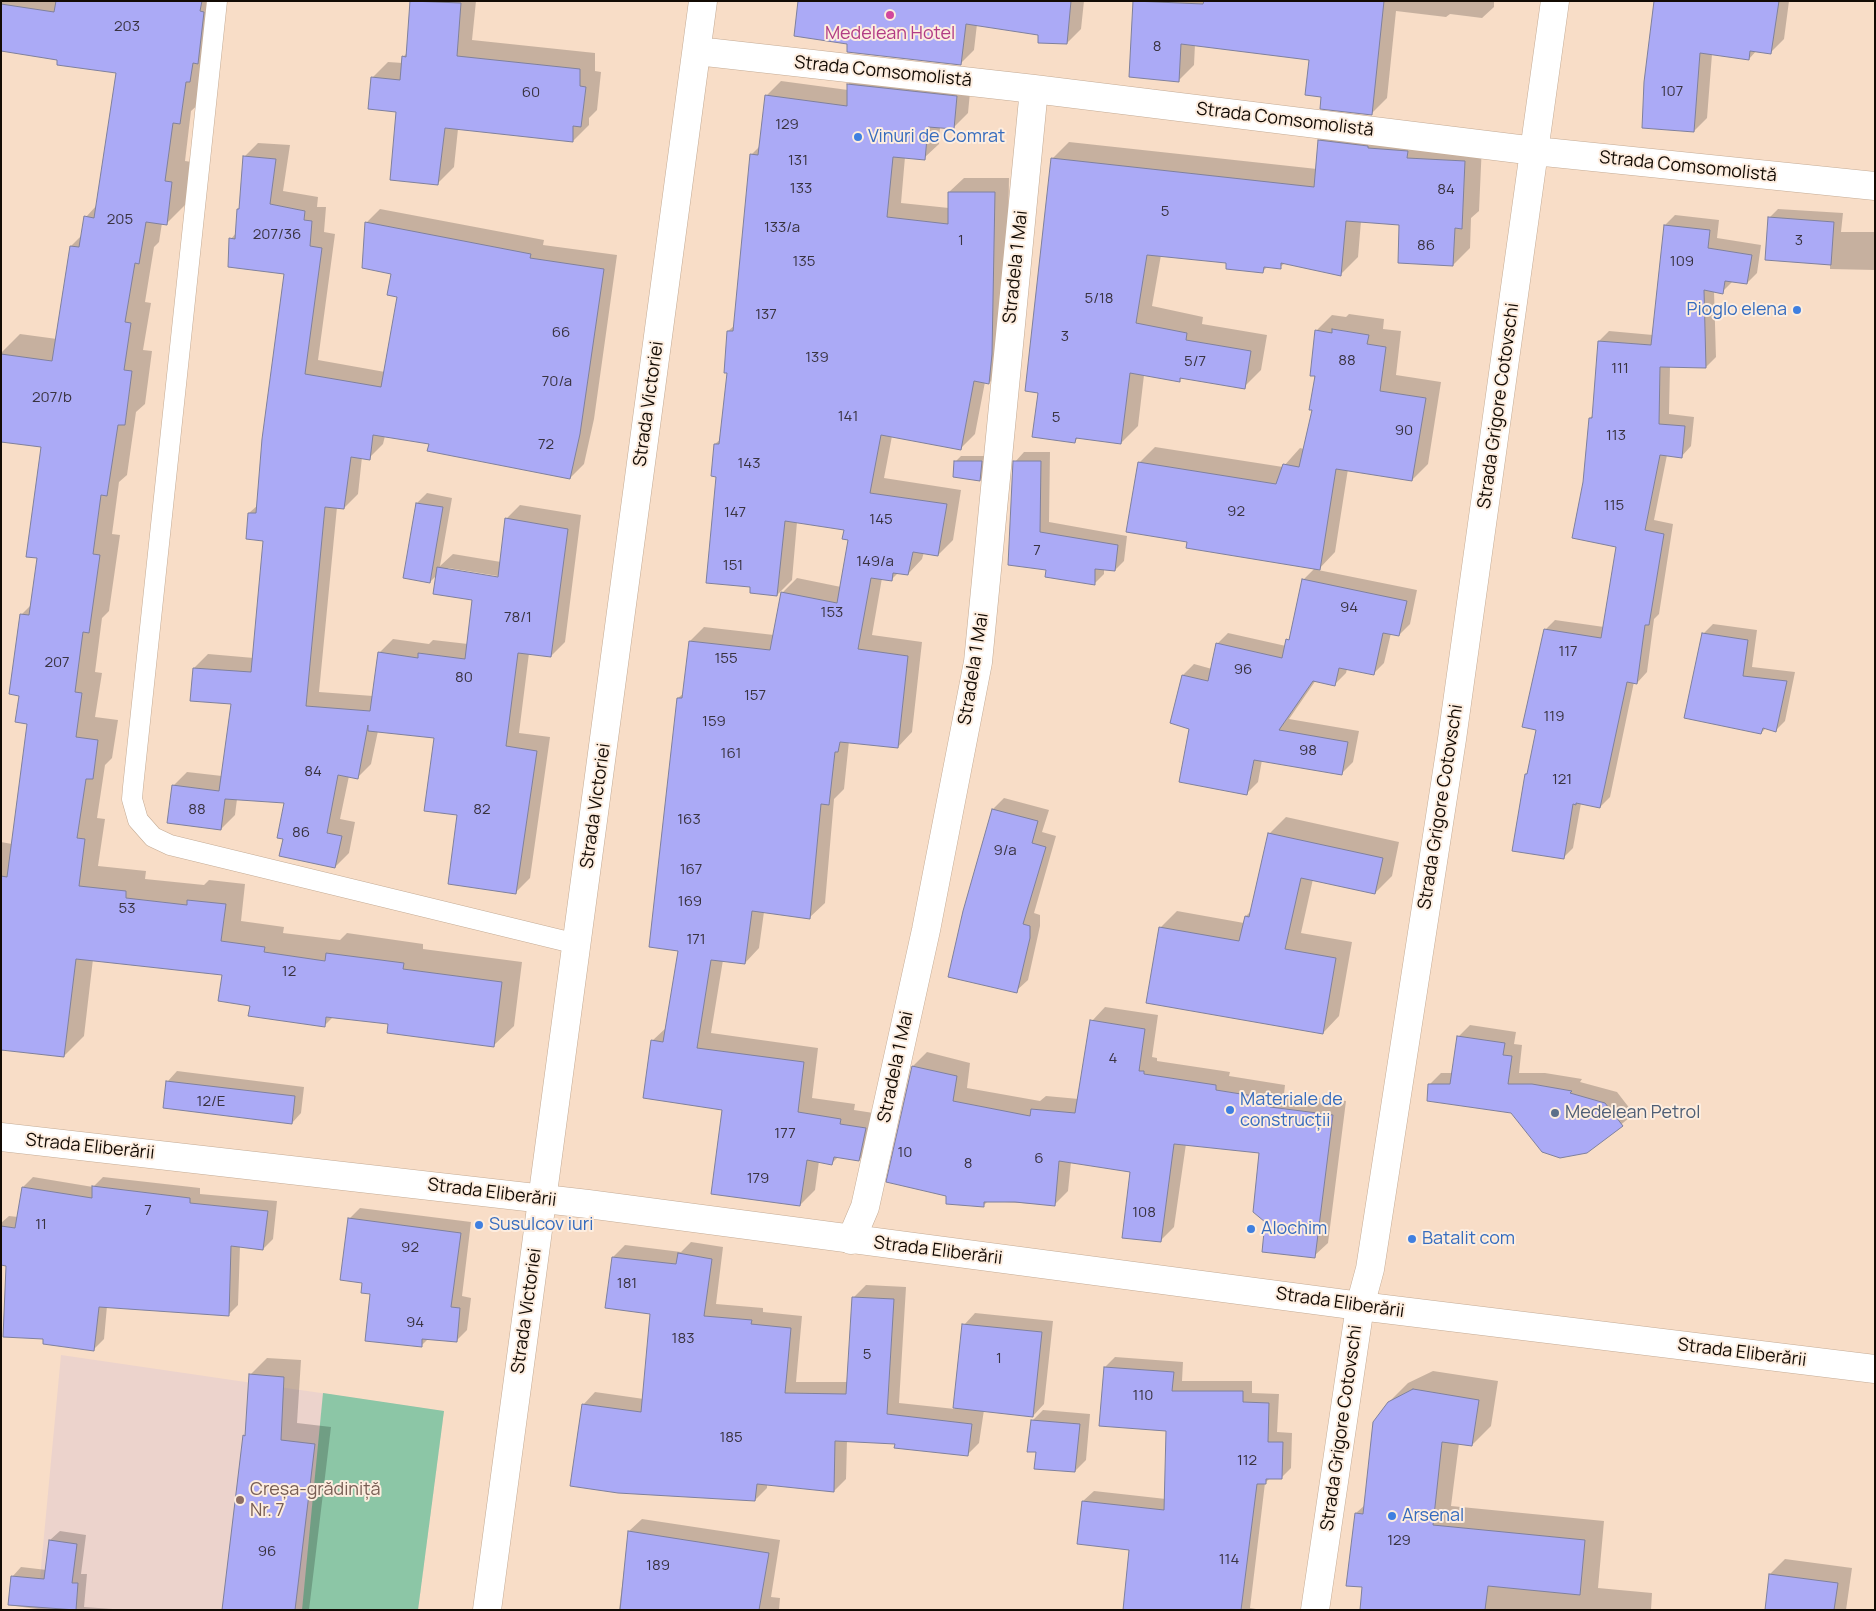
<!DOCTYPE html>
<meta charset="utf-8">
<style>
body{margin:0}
#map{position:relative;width:1876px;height:1611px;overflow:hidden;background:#f8ddc7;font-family:Manrope,sans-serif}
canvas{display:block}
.frame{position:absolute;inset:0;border:2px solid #130b04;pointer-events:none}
</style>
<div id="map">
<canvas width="1876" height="1611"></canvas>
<div class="frame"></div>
</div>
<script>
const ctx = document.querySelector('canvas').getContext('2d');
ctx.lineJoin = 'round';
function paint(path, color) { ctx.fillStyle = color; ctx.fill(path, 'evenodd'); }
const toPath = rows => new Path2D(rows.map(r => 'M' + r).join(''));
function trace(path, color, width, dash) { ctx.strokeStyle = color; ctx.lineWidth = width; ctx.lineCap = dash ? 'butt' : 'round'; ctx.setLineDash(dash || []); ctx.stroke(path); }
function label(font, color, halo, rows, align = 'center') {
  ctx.font = font + ' Manrope,sans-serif'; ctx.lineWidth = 4; ctx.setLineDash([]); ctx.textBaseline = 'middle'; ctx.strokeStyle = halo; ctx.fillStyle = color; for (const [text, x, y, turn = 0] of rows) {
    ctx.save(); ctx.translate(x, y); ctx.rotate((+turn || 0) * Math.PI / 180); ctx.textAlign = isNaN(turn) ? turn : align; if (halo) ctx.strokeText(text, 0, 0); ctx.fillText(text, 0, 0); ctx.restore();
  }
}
paint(toPath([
 [61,1355,444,1411,418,1610,37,1610]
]), '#ecd3cc');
paint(toPath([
 [323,1393,444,1411,418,1610,302,1610]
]), '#8cc6a6');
paint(toPath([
 [1,1,223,1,200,103,191,111,185,161,192,162,187,203,166,224,162,223,159,242,154,247,145,302,151,303,143,350,152,351,145,404,136,412,127,475,119,482,112,534,120,535,109,611,102,618,95,672,102,673,95,717,118,720,112,758,105,765,97,818,105,819,98,866,146,871,145,879,204,885,209,880,245,884,241,921,284,927,283,933,340,940,347,933,423,944,423,949,522,962,514,1026,493,1046,389,1023,333,1017,324,1026,251,1004,223,974,93,959,84,1036,64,1056,1,1049,1,842,12,844,29,723,20,695,21,615,32,604,39,557,42,446,1,441,1,353,20,334,57,339,71,246,82,235,86,217,97,205,117,72,59,59,1,50],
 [411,1,476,1,472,40,595,53,595,71,601,72,597,110,589,118,589,125,573,141,458,129,454,167,438,183,398,110,372,78,388,62,403,63,403,57,407,53],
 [799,1,1084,1,1081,29,1067,43,1040,34,977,24,974,50,960,64,848,43],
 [1134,1,1494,1,1494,7,1482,18,1450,14,1446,17,1396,11,1387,98,1371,114,1323,96,1310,59,1195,44,1194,65,1179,80],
 [1656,1,1789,1,1784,39,1771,52,1757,50,1749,59,1712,54,1707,118,1694,131],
 [863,70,971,82,968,113,953,128,940,127,939,144,924,158,905,157,901,203,949,208,949,192,964,178,1009,178,1006,339,1004,368,989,383,985,382,975,434,960,449,892,436,884,478,961,490,953,540,938,555,924,552,922,559,908,574,899,572,891,580,882,578,872,635,922,642,912,732,898,747,849,741,844,789,834,799,825,903,810,917,764,912,759,948,745,963,723,960,711,1033,818,1048,812,1098,855,1104,854,1110,880,1114,873,1145,859,1160,839,1156,832,1163,819,1161,815,1190,800,1205,723,1109,652,1041,667,1027,679,950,678,698,684,693,690,641,704,627,774,635,782,593,797,578,841,587,850,539,846,528,797,522,792,580,777,595,752,586,717,475,715,444,721,439,728,372,728,331,735,325,751,155,761,145,766,96,781,81,848,90,848,84],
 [1336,124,1482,144,1479,211,1471,218,1470,248,1453,265,1401,223,1361,221,1358,257,1341,274,1285,263,1280,267,1268,266,1263,271,1228,262,1161,255,1152,306,1203,317,1202,324,1267,335,1261,370,1244,387,1183,377,1179,381,1144,375,1138,426,1121,443,1079,437,1075,441,1039,392,1052,159,1069,142,1317,169,1319,140],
 [258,143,290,145,283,191,318,197,317,207,326,207,324,232,335,234,318,360,385,372,399,296,393,273,366,223,380,209,544,240,543,245,617,255,594,419,584,464,570,478,430,443,385,436,383,444,369,458,362,457,358,494,344,508,337,507,319,692,373,696,379,653,393,639,429,644,433,640,468,644,473,599,438,574,430,582,417,503,427,493,452,498,440,566,453,554,501,562,506,519,520,505,581,515,565,642,551,656,529,653,519,733,550,737,530,878,516,892,459,814,435,737,378,731,371,764,357,778,349,776,340,819,355,822,349,853,335,867,284,838,285,802,237,799,235,815,221,829,173,786,187,772,222,776,233,703,194,668,208,654,254,658,265,539,249,513,258,505,286,273,231,239,236,233,238,209,241,206,244,157],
 [448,568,504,577,503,580,448,570],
 [1778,209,1843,213,1841,232,1875,232,1875,270,1830,269,1830,263,1769,218],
 [1675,215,1719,220,1717,238,1761,245,1757,273,1747,283,1733,281,1722,292,1714,291,1716,357,1706,367,1670,366,1669,414,1694,417,1691,446,1681,457,1667,455,1654,520,1673,524,1659,614,1654,619,1647,672,1637,683,1634,682,1610,797,1600,807,1581,803,1573,848,1563,858,1526,774,1529,771,1538,729,1545,630,1555,620,1604,627,1617,546,1584,482,1590,418,1593,415,1599,341,1609,331,1653,335,1665,225],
 [1349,314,1384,319,1383,329,1401,331,1396,375,1441,382,1428,464,1412,480,1348,469,1335,552,1318,570,1417,590,1410,624,1399,635,1391,633,1384,663,1373,674,1347,669,1346,673,1335,684,1316,680,1289,719,1359,731,1353,762,1342,773,1262,760,1258,782,1247,793,1191,728,1171,722,1183,675,1194,664,1212,669,1217,644,1228,633,1286,646,1291,636,1303,580,1315,568,1189,541,1139,463,1155,447,1283,467,1300,448,1304,449,1313,409,1316,331,1332,315,1346,317],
 [1024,452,1050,452,1049,522,1127,536,1124,561,1115,570,1104,569,1104,574,1095,583,1047,569,1015,462],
 [961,456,987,456,985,475,980,480,955,462],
 [1713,624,1757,630,1752,667,1795,672,1785,721,1776,730,1766,728,1761,733,1703,634],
 [1004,798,1049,810,1042,832,1056,836,1034,913,1040,915,1040,926,1028,980,1016,991,964,911,993,809],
 [1286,817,1399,842,1392,876,1375,893,1313,879,1301,933,1352,942,1339,1016,1323,1033,1161,927,1177,911,1244,923,1246,916,1252,910,1269,834],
 [1105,1007,1158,1015,1152,1057,1157,1058,1157,1061,1230,1072,1229,1076,1285,1085,1284,1094,1346,1101,1328,1243,1314,1256,1266,1221,1261,1152,1186,1144,1174,1227,1160,1241,1131,1171,1071,1162,1068,1191,1054,1205,988,1201,983,1206,948,1195,888,1181,913,1066,927,1052,970,1063,967,1088,1040,1101,1046,1096,1079,1099,1092,1021],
 [1470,1025,1516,1032,1514,1044,1522,1045,1519,1073,1545,1073,1582,1079,1580,1082,1617,1092,1634,1114,1587,1152,1511,1112,1429,1085,1441,1073,1453,1073,1458,1037],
 [177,1071,304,1087,301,1113,292,1123,168,1081],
 [33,1177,93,1187,103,1177,200,1188,200,1194,277,1201,273,1239,263,1249,240,1246,238,1305,228,1315,107,1306,104,1339,94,1349,45,1338,8,1265,1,1264,1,1223,9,1216,18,1217,23,1187],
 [360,1208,471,1222,462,1296,471,1298,467,1330,456,1341,429,1338,421,1346,363,1282,349,1219],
 [691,1242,723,1247,716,1304,763,1308,763,1312,802,1316,796,1382,848,1382,854,1297,866,1285,906,1287,899,1403,955,1409,964,1325,975,1313,1053,1321,1044,1404,1033,1416,984,1410,979,1443,967,1455,896,1443,847,1440,846,1479,834,1491,767,1484,767,1488,755,1500,583,1405,595,1392,644,1399,651,1313,613,1257,625,1245,681,1252],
 [1115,1357,1183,1362,1182,1381,1252,1381,1252,1393,1279,1394,1277,1432,1292,1433,1291,1468,1281,1478,1271,1477,1265,1483,1250,1608,1262,1610,1124,1610,1130,1549,1083,1501,1094,1491,1166,1499,1167,1430,1105,1367],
 [267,1358,301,1360,297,1423,331,1427,309,1610,223,1610,244,1436,246,1434,250,1375],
 [1433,1371,1498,1381,1491,1426,1472,1445,1459,1443,1451,1506,1604,1521,1598,1588,1652,1593,1651,1610,1361,1610,1363,1586,1356,1513,1365,1505,1389,1402,1408,1383],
 [1043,1410,1090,1414,1086,1460,1075,1471,1037,1451,1032,1421],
 [642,1519,780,1540,771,1597,780,1598,779,1610,619,1610,629,1531],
 [60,1531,86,1535,81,1574,87,1574,84,1607,127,1610,43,1610,9,1605,12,1577,21,1567,47,1570,50,1540],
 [1785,1559,1852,1568,1846,1610,1767,1610,1770,1574]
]), '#0003');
const building = toPath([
 [56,1,202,1,200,11,204,12,198,64,193,63,190,82,186,82,180,124,173,123,165,181,172,182,167,225,146,222,139,264,135,263,125,322,131,323,124,370,132,371,125,425,118,425,107,496,101,495,93,554,100,555,89,633,83,632,75,692,82,693,76,737,98,740,93,779,86,779,77,838,85,839,79,886,126,891,126,898,187,905,187,900,226,904,221,941,265,947,264,952,325,961,326,953,404,963,403,969,502,982,494,1047,387,1033,388,1024,326,1017,325,1027,248,1016,250,1006,218,1001,222,975,76,959,64,1057,1,1050,1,876,7,877,27,724,15,722,19,696,9,694,20,614,29,615,37,558,26,557,41,447,1,442,1,354,52,361,70,246,79,247,84,216,94,218,116,73,57,65,57,60,1,51,1,4,54,12,56,1],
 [410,1,461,3,457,56,580,69,580,86,586,87,581,127,573,126,573,142,445,128,438,185,390,180,396,112,368,109,371,77,400,80,402,56,406,57,410,1],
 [798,1,1071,1,1067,44,1038,43,1038,35,966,24,961,65,847,52,847,44,794,36,798,1],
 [1133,1,1203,4,1204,1,1384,1,1372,115,1320,109,1321,97,1305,95,1309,60,1181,44,1179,82,1129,77,1133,1],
 [1654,1,1779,1,1771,54,1750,51,1749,60,1700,53,1694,132,1642,128,1644,82,1654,1],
 [847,84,957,96,954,129,928,127,925,160,893,157,887,217,948,224,948,192,995,192,992,354,989,384,974,381,961,450,881,435,870,493,947,504,938,556,913,552,908,575,893,573,892,581,871,578,858,649,908,656,898,748,840,742,838,752,835,752,829,805,821,804,810,919,752,911,745,964,711,960,697,1048,804,1062,798,1112,841,1119,840,1124,866,1128,859,1161,834,1157,832,1165,807,1160,800,1206,711,1194,722,1110,643,1098,651,1040,663,1042,678,951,649,947,677,698,682,698,689,641,770,650,781,592,837,603,848,540,842,539,844,530,785,521,777,596,750,593,750,587,706,583,716,477,711,476,714,444,719,444,727,373,724,373,727,331,733,331,750,154,758,155,765,95,847,106,847,84],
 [1318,140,1368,146,1368,148,1408,151,1407,158,1465,161,1462,229,1455,228,1453,266,1398,263,1399,225,1346,221,1341,276,1281,263,1281,269,1264,267,1263,273,1226,269,1226,263,1147,255,1136,323,1187,333,1186,340,1251,351,1245,389,1180,378,1180,382,1130,373,1121,444,1076,438,1075,443,1032,437,1038,393,1025,391,1051,158,1314,187,1318,140],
 [243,156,276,159,270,204,305,211,304,220,312,221,310,246,322,248,305,374,381,387,397,297,387,295,391,274,362,268,365,222,531,254,530,258,604,269,580,434,570,479,427,451,429,444,373,435,370,460,351,457,344,509,325,507,306,706,370,711,378,652,418,658,418,653,465,659,472,600,433,594,437,567,498,577,505,518,568,529,551,657,518,653,506,746,537,751,516,894,448,884,457,815,424,811,434,738,368,731,368,725,358,779,338,775,327,833,342,836,335,868,279,856,283,839,277,838,284,803,225,799,221,830,167,823,172,785,219,791,231,704,190,701,193,668,251,672,263,541,246,539,248,513,256,513,262,439,284,274,228,267,229,238,235,239,237,209,239,209,243,156],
 [1768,217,1834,222,1831,265,1765,260,1768,217],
 [1664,225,1710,230,1708,248,1752,255,1747,284,1725,281,1723,294,1704,290,1706,368,1660,367,1659,424,1685,426,1682,458,1660,455,1645,530,1664,534,1649,625,1645,625,1637,684,1627,682,1600,808,1576,803,1576,805,1573,804,1564,859,1512,851,1525,774,1527,774,1536,730,1522,727,1544,629,1601,638,1616,547,1572,538,1583,482,1589,418,1592,418,1598,341,1651,345,1664,225],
 [1332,329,1369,335,1367,344,1386,347,1380,391,1426,398,1412,481,1336,469,1320,570,1186,548,1187,542,1126,532,1138,462,1276,484,1283,464,1299,467,1312,410,1309,410,1315,376,1310,376,1315,330,1332,333,1332,329],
 [954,461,982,461,980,481,953,477,954,461],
 [1013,461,1041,461,1040,532,1118,545,1115,571,1095,569,1095,585,1045,577,1046,570,1008,565,1013,461],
 [416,503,443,507,430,583,403,578,416,503],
 [1302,579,1407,601,1399,636,1383,633,1374,675,1339,668,1335,686,1313,681,1279,730,1348,742,1342,775,1254,760,1247,795,1179,782,1189,729,1170,723,1182,675,1208,681,1216,643,1282,658,1286,639,1289,640,1302,579],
 [1702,633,1748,640,1743,676,1787,681,1776,732,1763,728,1761,734,1684,718,1702,633],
 [992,809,1038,821,1032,843,1046,847,1023,924,1030,926,1030,938,1017,993,948,977,963,911,992,809],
 [1268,833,1383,858,1375,894,1301,878,1285,949,1336,958,1323,1034,1146,1003,1159,927,1239,941,1245,916,1249,917,1268,833],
 [1090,1020,1145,1029,1139,1071,1144,1071,1144,1074,1216,1085,1216,1090,1272,1099,1270,1107,1333,1115,1315,1258,1262,1252,1265,1222,1253,1212,1259,1153,1174,1144,1161,1242,1122,1238,1130,1172,1059,1161,1055,1206,1015,1202,984,1202,984,1207,946,1204,946,1196,886,1182,912,1066,957,1076,953,1101,1030,1116,1031,1109,1075,1113,1090,1020],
 [1457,1036,1505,1043,1503,1055,1512,1056,1508,1084,1532,1084,1572,1091,1570,1093,1605,1103,1623,1126,1587,1153,1560,1158,1542,1152,1511,1113,1427,1101,1428,1084,1450,1084,1457,1036],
 [166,1081,295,1096,292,1124,163,1108,166,1081],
 [92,1186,190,1198,190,1203,268,1211,263,1250,231,1246,229,1316,99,1307,94,1351,43,1344,43,1339,3,1337,6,1266,1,1265,1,1226,15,1228,22,1187,92,1198,92,1186],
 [348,1218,461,1233,451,1307,460,1308,457,1342,422,1339,422,1347,365,1341,370,1294,361,1293,362,1283,340,1280,348,1218],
 [678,1253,712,1259,704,1316,752,1320,751,1324,791,1328,785,1393,846,1394,852,1297,894,1299,887,1414,972,1424,968,1456,894,1448,895,1444,835,1441,834,1492,757,1484,755,1501,618,1493,570,1486,582,1404,641,1412,650,1314,605,1308,612,1257,676,1264,678,1253],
 [962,1324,1042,1332,1033,1417,953,1408,962,1324],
 [1104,1367,1174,1372,1172,1391,1243,1391,1243,1402,1269,1403,1268,1442,1283,1442,1282,1479,1266,1479,1266,1484,1257,1484,1241,1610,1123,1610,1129,1550,1077,1544,1082,1501,1164,1510,1166,1431,1099,1426,1104,1367],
 [249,1374,284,1377,281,1440,315,1444,295,1610,222,1610,243,1435,245,1436,249,1374],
 [1413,1389,1479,1400,1472,1446,1442,1442,1433,1525,1585,1540,1580,1595,1488,1586,1485,1610,1360,1610,1362,1587,1346,1586,1355,1513,1363,1514,1373,1422,1388,1402,1413,1389],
 [1031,1420,1080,1424,1075,1472,1034,1469,1036,1452,1027,1452,1031,1420],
 [628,1531,769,1553,759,1610,620,1610,628,1531],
 [49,1540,77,1544,72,1583,78,1583,76,1610,8,1605,11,1576,44,1579,49,1540],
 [1769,1574,1838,1583,1834,1610,1765,1610,1769,1574]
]);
paint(building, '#abaaf6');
trace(building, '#7f809c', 1);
const lane = toPath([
 [217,1,133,787,132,799,138,820,153,837,170,845,577,944]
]);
const street = toPath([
 [697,51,1034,89,1535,151,1875,186],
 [851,1240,865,1207,926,930,978,662,1034,89],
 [1360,1306,1370,1269,1452,739,1555,1],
 [487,1610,703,1]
]);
const secondary = toPath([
 [1,1137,588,1204,1360,1306,1875,1369],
 [1315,1610,1360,1306]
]);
trace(lane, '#c4ab95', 21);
trace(street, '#c4ab95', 29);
trace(secondary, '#c4ab95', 29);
trace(lane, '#fff', 20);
trace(street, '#fff', 28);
trace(secondary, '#fff', 28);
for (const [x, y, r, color] of [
 [890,15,5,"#d1479c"],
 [858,137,5,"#3f7fe0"],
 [1797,310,5,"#3f7fe0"],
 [1230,1110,5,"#3f7fe0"],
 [1555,1113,5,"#5c6f8a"],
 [479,1225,5,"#3f7fe0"],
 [1251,1229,5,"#3f7fe0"],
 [1412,1239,5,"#3f7fe0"],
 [240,1500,5,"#8d6e63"],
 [1392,1516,5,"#3f7fe0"]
]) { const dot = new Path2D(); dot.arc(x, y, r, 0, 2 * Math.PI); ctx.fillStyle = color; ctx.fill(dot); trace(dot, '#fdeddf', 2); }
label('15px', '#393340', null, [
 ["203",127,27],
 ["8",1157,47],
 ["107",1672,92],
 ["60",531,93],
 ["129",787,125],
 ["131",798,161],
 ["133",801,189],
 ["84",1446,190],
 ["5",1165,212],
 ["205",120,220],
 ["133/a",782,228],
 ["207/36",277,235],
 ["1",961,241],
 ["3",1799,241],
 ["86",1426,246],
 ["135",804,262],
 ["109",1682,262],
 ["5/18",1099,299],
 ["137",766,315],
 ["66",561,333],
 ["3",1065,337],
 ["139",817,358],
 ["88",1347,361],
 ["5/7",1195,362],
 ["111",1620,369],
 ["70/a",557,382],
 ["207/b",52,398],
 ["141",848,417],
 ["5",1056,418],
 ["90",1404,431],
 ["113",1616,436],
 ["72",546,445],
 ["143",749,464],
 ["115",1614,506],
 ["92",1236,512],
 ["147",735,513],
 ["145",881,520],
 ["7",1037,551],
 ["149/a",875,562],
 ["151",733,566],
 ["94",1349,608],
 ["153",832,613],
 ["78/1",518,618],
 ["117",1568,652],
 ["155",726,659],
 ["207",57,663],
 ["96",1243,670],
 ["80",464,678],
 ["157",755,696],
 ["119",1554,717],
 ["159",714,722],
 ["98",1308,751],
 ["161",731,754],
 ["84",313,772],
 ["121",1562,780],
 ["88",197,810],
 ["82",482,810],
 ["163",689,820],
 ["86",301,833],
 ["9/a",1005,851],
 ["167",691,870],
 ["169",690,902],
 ["53",127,909],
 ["171",696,940],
 ["12",289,972],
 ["4",1113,1059],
 ["12/E",211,1102],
 ["177",785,1134],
 ["10",905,1153],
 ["6",1039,1159],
 ["8",968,1164],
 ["179",758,1179],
 ["7",148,1211],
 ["108",1144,1213],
 ["11",41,1225],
 ["92",410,1248],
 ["181",627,1284],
 ["94",415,1323],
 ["183",683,1339],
 ["5",867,1355],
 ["1",999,1359],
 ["110",1143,1396],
 ["185",731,1438],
 ["112",1247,1461],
 ["129",1399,1541],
 ["96",267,1552],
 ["114",1229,1560],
 ["189",658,1566]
]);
label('18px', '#b23c85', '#fdeddf', [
 ["Medelean Hotel",890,34]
]);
label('18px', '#130b04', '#fdeddf', [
 ["Strada Comsomolistă",883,72,6],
 ["Strada Comsomolistă",1285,120,7],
 ["Strada Comsomolistă",1688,167,6],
 ["Stradela 1 Mai",1016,267,-84],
 ["Strada Victoriei",649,404,-82],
 ["Strada Grigore Cotovschi",1499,406,-82],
 ["Stradela 1 Mai",974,669,-81],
 ["Strada Victoriei",596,806,-82],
 ["Strada Grigore Cotovschi",1441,807,-81],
 ["Stradela 1 Mai",896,1067,-78],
 ["Strada Eliberării",90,1147,6],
 ["Strada Eliberării",492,1193,7],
 ["Strada Eliberării",938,1251,7],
 ["Strada Eliberării",1340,1303,8],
 ["Strada Victoriei",527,1311,-82],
 ["Strada Eliberării",1742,1353,7],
 ["Strada Grigore Cotovschi",1342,1428,-82]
]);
label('18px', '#366cbe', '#fdeddf', [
 ["Vinuri de Comrat",868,137],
 ["Pioglo elena",1787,310,"right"],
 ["Materiale de",1240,1100],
 ["construcții",1240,1121],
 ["Susulcov iuri",489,1225],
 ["Alochim",1261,1229],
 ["Batalit com",1422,1239],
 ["Arsenal",1402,1516]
], 'left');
label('18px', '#4e5e75', '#fdeddf', [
 ["Medelean Petrol",1565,1113]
], 'left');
label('18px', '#785e54', '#fdeddf', [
 ["Creșa-grădiniță",250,1490],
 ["Nr. 7",250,1511]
], 'left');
</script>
